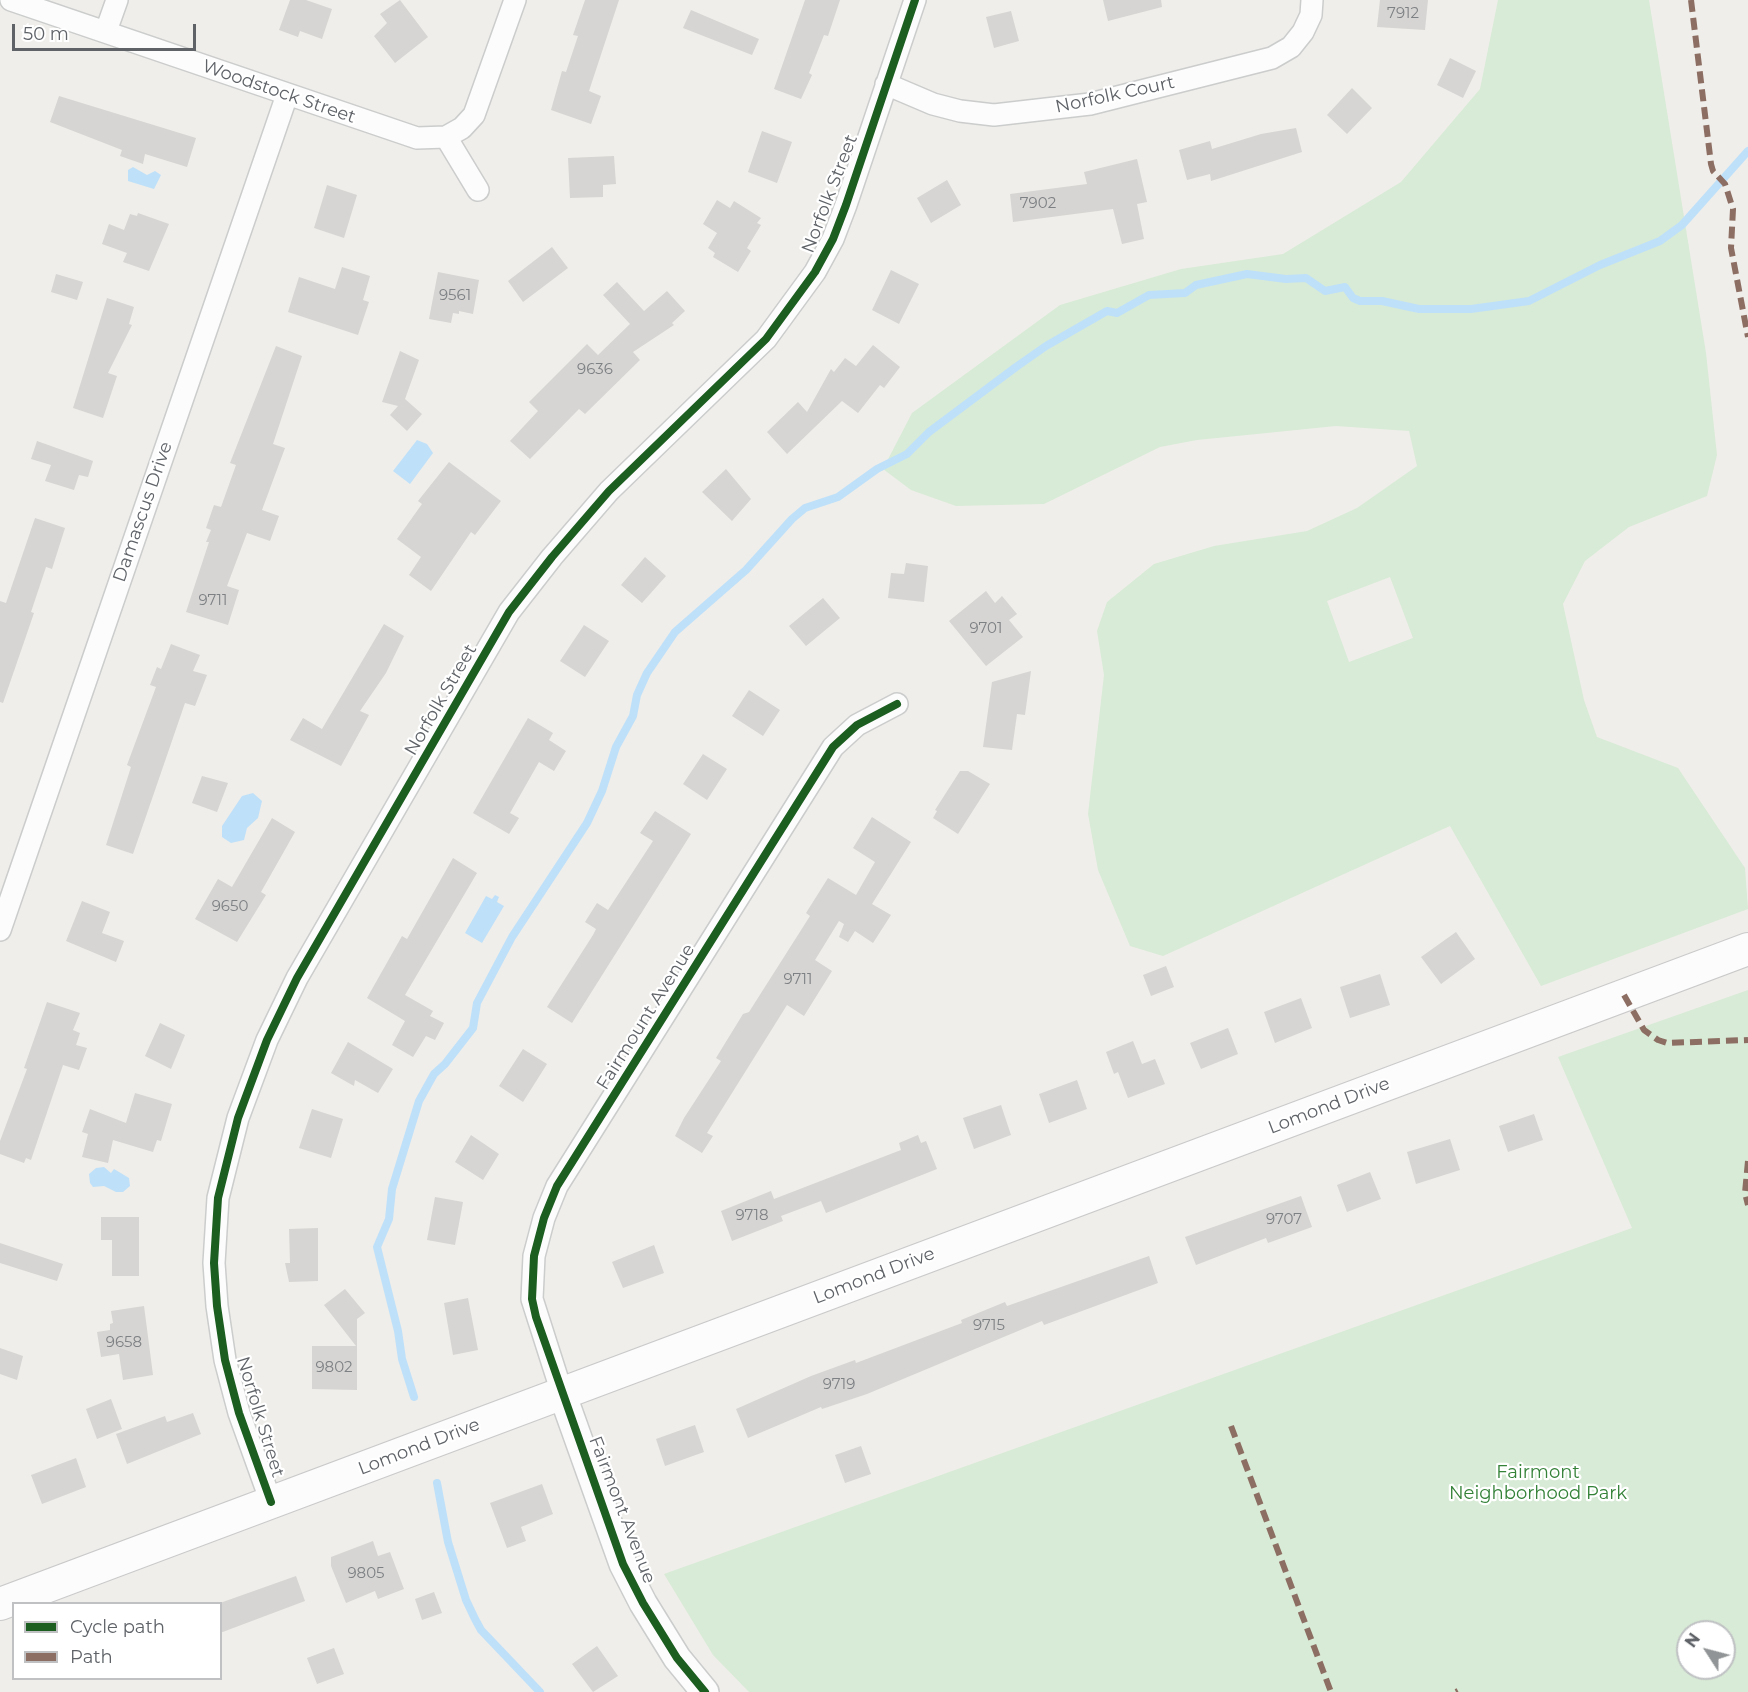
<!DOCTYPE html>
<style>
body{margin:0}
#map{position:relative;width:1748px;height:1692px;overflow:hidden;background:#efeeea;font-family:Montserrat,sans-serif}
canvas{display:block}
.legend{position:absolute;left:12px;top:1602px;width:210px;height:78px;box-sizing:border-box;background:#fff;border:2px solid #bfc1c3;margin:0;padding:8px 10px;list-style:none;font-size:18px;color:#5f6368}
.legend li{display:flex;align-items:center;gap:12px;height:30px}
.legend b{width:30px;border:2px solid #bfc1c3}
.north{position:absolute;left:1676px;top:1620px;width:60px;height:60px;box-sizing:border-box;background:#fff;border:2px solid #bfc1c3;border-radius:50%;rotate:306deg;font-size:16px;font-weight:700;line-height:24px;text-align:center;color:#5f6368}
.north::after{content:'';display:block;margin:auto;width:21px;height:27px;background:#919496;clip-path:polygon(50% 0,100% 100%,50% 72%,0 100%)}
.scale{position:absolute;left:12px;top:24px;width:184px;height:27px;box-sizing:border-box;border:3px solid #5f6368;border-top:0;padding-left:8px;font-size:18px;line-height:21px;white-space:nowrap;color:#5f6368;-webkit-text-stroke:4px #fff;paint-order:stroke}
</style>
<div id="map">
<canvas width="1748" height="1692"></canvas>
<ul class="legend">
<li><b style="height:8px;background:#1b5e20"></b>Cycle path</li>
<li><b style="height:8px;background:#8d6e63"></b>Path</li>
</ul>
<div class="north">N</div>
<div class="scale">50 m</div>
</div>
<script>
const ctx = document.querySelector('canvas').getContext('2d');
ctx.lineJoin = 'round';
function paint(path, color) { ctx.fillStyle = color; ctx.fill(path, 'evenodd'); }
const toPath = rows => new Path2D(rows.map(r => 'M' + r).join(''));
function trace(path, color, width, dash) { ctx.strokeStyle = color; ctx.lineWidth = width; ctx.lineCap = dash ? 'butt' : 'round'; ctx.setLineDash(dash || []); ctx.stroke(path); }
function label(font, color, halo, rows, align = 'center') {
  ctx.font = font + ' Montserrat,sans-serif'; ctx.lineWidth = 4.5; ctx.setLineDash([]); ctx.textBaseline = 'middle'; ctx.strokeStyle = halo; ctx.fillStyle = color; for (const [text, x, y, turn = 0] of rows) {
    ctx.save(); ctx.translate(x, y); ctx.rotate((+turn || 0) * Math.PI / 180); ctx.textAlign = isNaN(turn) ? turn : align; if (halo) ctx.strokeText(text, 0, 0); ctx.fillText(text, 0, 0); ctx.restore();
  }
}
paint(toPath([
 [1498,0,1649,0,1706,353,1717,455,1707,496,1629,527,1585,561,1563,604,1584,700,1597,737,1678,768,1745,868,1748,909,1541,986,1450,826,1163,956,1130,946,1098,870,1088,814,1104,675,1097,631,1107,602,1154,564,1214,546,1307,531,1357,508,1417,466,1409,431,1336,426,1197,440,1160,447,1044,504,956,506,911,490,883,469,912,413,1060,305,1181,269,1283,254,1401,182,1480,89],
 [1390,577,1413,638,1349,662,1327,601],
 [1748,990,1748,1692,749,1692,713,1655,664,1574,1632,1228,1558,1057],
 [1688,1632,1724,1632,1724,1668,1688,1668]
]), '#d8ebd6');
paint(toPath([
 [133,167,147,175,155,171,161,175,154,189,128,181,128,170],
 [417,440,427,444,433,453,410,484,393,471],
 [253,793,262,801,258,818,247,828,244,840,231,843,222,837,222,826,242,796],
 [495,895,499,897,497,902,504,906,482,943,465,933,486,896,492,899],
 [104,1167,111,1173,114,1169,129,1178,130,1186,123,1192,116,1192,104,1186,93,1187,90,1183,89,1174,96,1168]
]), '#bfe0f9');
trace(toPath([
 [414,1397,402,1359,398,1331,377,1247,389,1219,392,1189,419,1101,434,1074,445,1064,473,1028,477,1003,512,937,587,823,602,791,616,747,633,716,637,695,647,673,675,632,746,570,792,519,805,508,838,497,877,469,907,454,929,432,1016,367,1046,346,1107,311,1117,313,1149,295,1185,293,1196,285,1247,274,1286,279,1306,278,1325,291,1345,287,1353,298,1360,301,1382,301,1419,309,1471,309,1529,301,1600,265,1660,241,1682,225,1748,151],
 [437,1483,448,1542,466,1600,475,1619,481,1630,540,1692]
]), '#bfe0f9', 8);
paint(toPath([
 [290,0,306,0,332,9,322,39,300,31,298,37,279,30],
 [400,0,428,37,395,63,374,36,387,23,380,14],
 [585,0,619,0,589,91,601,96,591,124,551,110,562,71,566,72,578,36,573,35],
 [805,0,840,0,828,36,824,35,809,73,812,75,801,99,774,89],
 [1103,0,1161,0,1162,7,1108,21],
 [1380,0,1428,0,1425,30,1377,27],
 [691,10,759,39,752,55,683,28],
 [1011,11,1019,41,994,48,986,17],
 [1450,58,1476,71,1463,98,1437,85],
 [1352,88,1372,108,1347,134,1327,115],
 [59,96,196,138,187,167,145,154,143,164,120,156,122,150,50,122],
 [1296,128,1302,152,1211,181,1210,174,1187,180,1179,150,1210,141,1212,149,1261,134],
 [762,131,792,142,777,183,748,172],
 [614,156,616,184,603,185,603,197,570,198,568,158],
 [1137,159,1147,202,1137,204,1144,239,1122,244,1113,209,1013,222,1010,194,1087,184,1084,172],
 [947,180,961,205,931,223,917,198],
 [327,185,357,195,344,238,314,228],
 [717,200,730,208,734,201,761,218,757,223,761,225,747,248,751,251,738,272,713,257,715,253,708,248,717,233,703,224],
 [138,213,169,224,149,271,123,262,127,253,102,244,109,224,124,230,130,214,137,216],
 [552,247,568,268,523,302,508,281],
 [342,267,370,276,363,300,369,302,358,335,288,312,299,277,335,289],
 [891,270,919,284,899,324,872,310],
 [438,272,479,280,473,314,459,311,459,314,453,313,451,323,429,319],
 [56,274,83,282,77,300,51,292],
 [617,282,644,311,667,291,685,311,672,323,674,325,633,352,640,360,585,414,579,409,530,459,510,441,538,411,529,402,587,344,598,355,630,324,603,295],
 [107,298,134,307,129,324,132,325,108,373,117,376,103,418,73,408],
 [873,345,900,367,884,388,880,385,858,413,842,401,787,454,767,432,798,402,807,412,831,369,834,372,845,358,856,366],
 [276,346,302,356,273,444,285,448,262,510,279,516,270,541,247,533,227,586,239,590,228,625,186,612,209,542,206,542,211,530,206,528,214,505,221,507,236,465,230,463],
 [400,351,419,360,405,399,422,414,407,431,390,415,398,406,382,402],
 [37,441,93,461,88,477,79,475,74,490,45,481,51,465,31,459],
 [449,462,501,501,475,535,471,532,431,591,409,575,421,557,397,539,422,504,418,501],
 [726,469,751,499,732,521,702,492],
 [35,518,65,528,52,569,46,567,31,612,34,613,3,703,0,702,0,601,6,603],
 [645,557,666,576,642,603,621,585],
 [906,563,928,566,924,602,888,598,891,573,904,574],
 [986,591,995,603,1002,596,1017,614,1009,620,1023,637,986,666,949,621],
 [823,598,840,618,806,646,789,626],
 [384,624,404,636,386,673,360,711,369,715,341,766,290,740,303,718,322,729],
 [584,625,609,641,585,677,560,661],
 [171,644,200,655,193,671,207,675,195,706,185,703,133,854,106,845,131,767,127,765,156,687,150,685,157,667,161,669],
 [1031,671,1025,715,1017,714,1012,750,983,747,992,682],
 [749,690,780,710,763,736,732,716],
 [528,718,553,733,549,740,566,751,554,771,539,762,510,813,519,818,509,834,473,813],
 [703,754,727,769,707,800,683,784],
 [960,771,968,771,990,784,958,834,933,818,937,811,935,810],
 [202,776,228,783,217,812,192,803],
 [655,811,691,834,572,1023,547,1007,593,935,596,929,585,922,597,903,608,910,653,841,640,833],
 [872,817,911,842,872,904,891,915,873,943,855,931,848,942,839,937,844,924,839,921,815,960,832,971,804,1016,787,1005,707,1133,713,1136,702,1153,675,1136,684,1118,721,1061,716,1058,743,1014,749,1012,810,916,806,913,828,878,856,895,875,862,853,848],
 [272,818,295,832,261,892,266,895,237,942,195,919,218,879,232,887],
 [453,858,477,873,405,995,433,1011,430,1016,444,1023,435,1040,426,1036,413,1057,392,1045,405,1021,367,998,402,936,407,939],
 [82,901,110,912,102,933,124,941,116,962,66,941],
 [1456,932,1475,959,1441,984,1421,957],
 [1166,966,1174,987,1151,996,1143,975],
 [1380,974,1390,1005,1350,1018,1340,987],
 [1301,998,1312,1028,1275,1043,1264,1012],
 [47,1002,80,1013,73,1030,80,1033,76,1045,87,1048,79,1070,63,1065,31,1160,26,1158,24,1163,0,1154,0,1141,27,1069,24,1068],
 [160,1023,185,1035,171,1069,145,1056],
 [1228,1028,1238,1054,1201,1069,1190,1043],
 [1133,1041,1142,1064,1155,1059,1165,1084,1128,1098,1118,1072,1114,1074,1106,1052],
 [348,1042,393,1069,378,1093,355,1080,354,1086,331,1073],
 [523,1049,547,1064,523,1102,499,1086],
 [1077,1080,1087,1109,1049,1123,1039,1094],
 [135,1093,172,1104,161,1141,157,1140,153,1152,113,1140,108,1163,82,1157,88,1134,82,1132,90,1109,126,1123],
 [1001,1105,1011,1135,974,1149,963,1118],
 [312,1109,343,1119,331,1158,299,1148],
 [1534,1114,1543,1140,1508,1152,1499,1126],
 [471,1135,499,1154,483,1180,455,1162],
 [918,1135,921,1143,926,1141,937,1169,826,1213,821,1201,781,1216,783,1221,732,1241,721,1211,771,1191,774,1199,901,1150,899,1143],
 [1450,1139,1460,1170,1416,1184,1407,1152],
 [1370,1172,1381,1199,1347,1212,1337,1185],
 [1301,1196,1312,1227,1268,1243,1266,1238,1196,1265,1185,1237],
 [435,1197,463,1202,455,1245,427,1240],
 [101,1217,139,1217,139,1276,112,1276,112,1240,101,1240],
 [318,1228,318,1281,289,1282,285,1263,290,1263,289,1229],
 [0,1243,63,1264,57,1281,0,1263],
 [654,1245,664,1273,623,1288,612,1262],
 [1149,1256,1158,1283,1044,1325,1042,1321,867,1394,822,1409,821,1407,748,1438,736,1409,811,1376,855,1360,856,1363,962,1323,961,1320,1005,1302,1007,1306],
 [345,1289,365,1313,357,1319,357,1390,312,1389,312,1346,356,1346,324,1305],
 [468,1298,478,1350,453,1355,444,1303],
 [144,1306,153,1375,123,1380,119,1354,101,1357,97,1332,110,1330,110,1324,113,1323,111,1311],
 [0,1348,23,1356,17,1380,0,1374],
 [111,1399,122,1429,97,1439,86,1409],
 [193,1413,201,1434,127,1464,116,1434,165,1416,167,1422],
 [695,1425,704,1452,665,1466,656,1439],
 [861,1446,871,1474,845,1483,835,1455],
 [76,1458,86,1487,42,1504,31,1475],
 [542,1484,553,1514,521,1527,526,1541,507,1548,490,1503],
 [373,1541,378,1556,390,1552,404,1589,378,1599,375,1591,346,1603,331,1566,331,1557],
 [296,1576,305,1601,220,1633,220,1603],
 [434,1592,442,1613,422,1620,415,1599],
 [597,1646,618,1676,593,1692,572,1664],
 [334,1648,344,1674,317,1684,307,1658]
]), '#d6d5d3');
const minor = toPath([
 [11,0,417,138,446,137],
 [106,31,117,0],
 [886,84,933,104,960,111,994,115,1090,104,1272,58,1291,47,1303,32,1311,15,1312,0],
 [478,190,446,137,462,128,474,115,515,0],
 [0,930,287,95],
 [562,1393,532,1299,534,1256,544,1218,557,1186,833,747,857,725,897,704],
 [271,1502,239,1413,225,1360,217,1306,214,1263,218,1198,238,1118,267,1040,297,978,509,612,552,557,609,491,766,339,815,272,833,239,846,205,915,0]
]);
const tertiary = toPath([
 [562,1393,623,1564,643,1603,677,1658,705,1692]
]);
const secondary = toPath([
 [0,1604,1748,949]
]);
trace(minor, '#cbcccc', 24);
trace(tertiary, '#cbcccc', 30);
trace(secondary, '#cacacb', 34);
trace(minor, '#fdfcfc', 21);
trace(tertiary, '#fdfcfc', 27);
trace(secondary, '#fdfcfc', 32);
trace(toPath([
 [1691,0,1711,164,1713,171,1725,184,1733,209,1731,248,1748,337],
 [1624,995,1644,1030,1658,1040,1667,1043,1748,1040],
 [1748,1161,1745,1193,1748,1205],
 [1231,1426,1331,1692],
 [1456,1692,1458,1691]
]), '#8d6e63', 6, [12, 6]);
trace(toPath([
 [271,1502,239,1413,225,1360,217,1306,214,1263,218,1198,238,1118,267,1040,297,978,509,612,552,557,609,491,766,339,815,272,833,239,846,205,915,0],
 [705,1692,677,1658,643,1603,623,1564,536,1317,532,1299,534,1256,544,1218,557,1186,833,747,857,725,897,704]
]), '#1b5e20', 8);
label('15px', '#7e8184', null, [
 ["7912",1403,14],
 ["7902",1038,204],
 ["9561",455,296],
 ["9636",595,370],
 ["9711",213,601],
 ["9701",986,629],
 ["9650",230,907],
 ["9711",798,980],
 ["9718",752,1216],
 ["9707",1284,1220],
 ["9715",989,1326],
 ["9658",124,1343],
 ["9802",334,1368],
 ["9719",839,1385],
 ["9805",366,1574]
]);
label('18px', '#5f6368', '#fff', [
 ["Woodstock Street",279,92,19],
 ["Norfolk Court",1115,95,-12],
 ["Norfolk Street",830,194,-69],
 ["Damascus Drive",143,512,-71],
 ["Norfolk Street",441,700,-60],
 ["Fairmount Avenue",646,1017,-58],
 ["Lomond Drive",1329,1106,-21],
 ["Lomond Drive",874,1276,-21],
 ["Norfolk Street",260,1417,73],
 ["Lomond Drive",419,1447,-21],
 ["Fairmont Avenue",622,1510,69]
]);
label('18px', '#348238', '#fff', [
 ["Fairmont",1538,1473],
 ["Neighborhood Park",1538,1494]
]);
</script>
